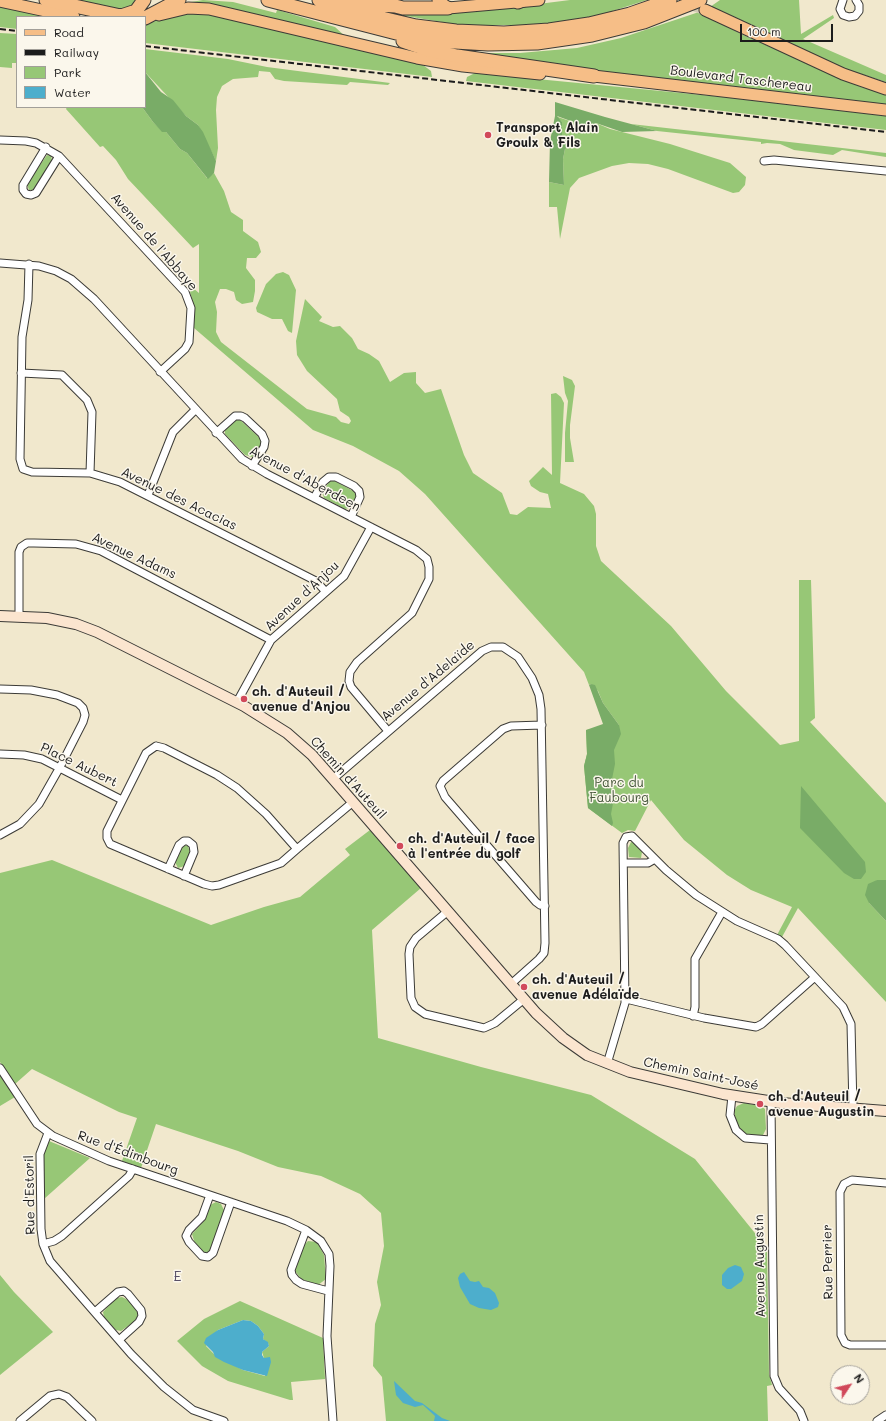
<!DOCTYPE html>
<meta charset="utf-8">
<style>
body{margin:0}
#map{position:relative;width:886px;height:1421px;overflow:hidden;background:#f1e8cd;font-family:Mali,sans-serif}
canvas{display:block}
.legend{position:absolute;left:16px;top:16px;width:130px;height:92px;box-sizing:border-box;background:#fbf7ec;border:1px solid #a29f99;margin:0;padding:5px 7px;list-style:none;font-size:12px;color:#1c1c1c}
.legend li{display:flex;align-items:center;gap:8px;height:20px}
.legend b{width:20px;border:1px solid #a29f99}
.north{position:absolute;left:830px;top:1365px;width:40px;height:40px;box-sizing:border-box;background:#fbf7ec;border:1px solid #a29f99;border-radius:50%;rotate:55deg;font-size:11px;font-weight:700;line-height:16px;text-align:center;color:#1c1c1c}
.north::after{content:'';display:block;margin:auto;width:14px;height:18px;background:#d1495b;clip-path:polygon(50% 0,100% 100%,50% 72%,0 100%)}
.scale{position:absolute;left:740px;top:24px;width:93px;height:18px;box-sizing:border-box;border:2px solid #1c1c1c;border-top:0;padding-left:5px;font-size:12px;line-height:14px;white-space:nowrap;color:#1c1c1c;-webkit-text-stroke:3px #fbf7ec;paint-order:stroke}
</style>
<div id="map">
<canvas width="886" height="1421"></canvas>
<ul class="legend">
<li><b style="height:5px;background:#f6be87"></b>Road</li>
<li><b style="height:5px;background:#1c1c1c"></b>Railway</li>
<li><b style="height:11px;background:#97c776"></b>Park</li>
<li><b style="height:11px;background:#4daecc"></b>Water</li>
</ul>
<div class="north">N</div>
<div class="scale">100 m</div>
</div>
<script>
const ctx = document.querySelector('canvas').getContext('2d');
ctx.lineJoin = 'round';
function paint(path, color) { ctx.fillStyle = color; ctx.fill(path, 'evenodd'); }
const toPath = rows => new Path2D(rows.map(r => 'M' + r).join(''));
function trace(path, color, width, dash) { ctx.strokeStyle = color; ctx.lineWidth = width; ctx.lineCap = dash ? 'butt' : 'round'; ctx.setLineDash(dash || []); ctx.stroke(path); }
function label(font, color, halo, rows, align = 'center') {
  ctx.font = font + ' Mali,sans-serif'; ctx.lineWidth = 3; ctx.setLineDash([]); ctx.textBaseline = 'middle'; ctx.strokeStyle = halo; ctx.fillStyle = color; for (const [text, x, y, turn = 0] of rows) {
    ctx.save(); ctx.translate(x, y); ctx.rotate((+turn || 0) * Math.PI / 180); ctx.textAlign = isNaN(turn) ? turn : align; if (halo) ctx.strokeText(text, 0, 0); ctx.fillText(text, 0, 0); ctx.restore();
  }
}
paint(toPath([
 [68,0,137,0,130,8,117,10],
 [203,0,233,2,276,13,277,10,281,11,335,27,347,38,174,5],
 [570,0,647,0,600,15,563,22,530,25,460,25,388,13,389,10,499,9],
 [720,0,799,0,801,34,833,15,834,18,803,39,886,75,886,82,840,67,710,7],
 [0,6,52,17,17,17,17,29,0,27],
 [188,12,203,12,423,65,431,71,432,77,145,43,145,24],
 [699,12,741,34,838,77,861,87,886,94,886,105,601,72,477,53,520,53,577,48,621,38],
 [0,33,17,34,17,63,12,63,12,68,0,67],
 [145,49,228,59,267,67,390,83,388,85,350,82,347,85,284,81,275,79,270,72,259,71,258,77,233,79,222,86,217,97,216,110,218,148,216,161,198,125,186,116,145,72],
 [475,73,723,97,886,116,886,130,466,81,467,77],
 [67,107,142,107,153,122,162,131,166,132,180,149,187,153,207,178,214,173,224,191,231,212,243,220,243,231,258,242,261,252,256,258,247,258,246,268,255,280,255,291,253,302,242,304,236,300,234,292,226,289,220,289,215,302,217,312,216,332,221,342,307,409,336,417,341,422,349,424,351,421,349,417,340,411,337,399,307,371,297,355,296,341,305,299,322,317,319,321,333,327,340,326,352,338,358,349,369,354,379,361,390,382,404,373,416,372,416,383,425,393,441,389,464,455,473,473,502,493,510,514,517,515,528,507,551,508,548,494,540,492,531,486,529,481,543,467,552,475,551,394,556,393,561,397,564,403,560,483,584,494,594,506,596,514,596,546,601,561,671,626,726,691,780,745,799,741,799,580,811,580,815,718,810,722,886,803,886,880,877,880,869,903,886,921,886,1002,798,908,782,937,777,935,792,907,751,890,727,875,684,840,651,800,635,831,628,830,622,833,588,808,584,766,587,754,586,730,619,725,603,703,598,691,591,684,589,685,584,672,425,494,399,471,353,446,313,430,194,328,194,306,190,292,193,288,199,293,199,244,193,248,128,179,116,160,103,146,100,147,66,109],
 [555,116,590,128,596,123,610,129,670,144,730,163,746,177,745,185,739,192,733,193,668,169,648,164,629,163,612,166,579,178,570,188,560,239,557,207,549,207,549,182,564,185,563,159,565,149,562,137,562,122],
 [631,124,886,153,886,157,842,150,833,155,794,150,780,144,767,143,761,144,761,142,657,131],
 [47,155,51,156,52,160,34,190,29,190,27,184],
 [283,272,289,275,296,290,292,333,288,331,282,319,272,319,257,312,256,308,266,284,276,274],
 [563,376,572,380,575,386,570,425,570,438,574,462,565,462,565,433,568,401,565,393],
 [239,419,262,440,262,444,252,457,245,455,225,434,225,429,235,420],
 [330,481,335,481,355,492,357,497,352,507,345,509,324,498,322,492],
 [370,830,421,888,372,930,378,1038,481,1067,591,1095,695,1159,767,1248,769,1374,772,1385,767,1386,768,1421,386,1421,382,1377,373,1366,375,1324,381,1305,377,1282,384,1246,381,1213,360,1194,321,1176,278,1167,238,1151,156,1124,141,1168,122,1161,137,1118,119,1112,32,1069,15,1084,0,1062,0,873,52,860,211,925,264,907,300,897,350,855,345,849],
 [631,842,635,843,642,852,641,858,629,857,628,848],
 [184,845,188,846,190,852,185,866,178,868,175,862,181,848],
 [0,1073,15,1097,0,1106],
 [744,1103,761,1106,765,1109,766,1129,763,1135,749,1135,744,1133,737,1125,734,1111,737,1106],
 [49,1141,90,1158,44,1199,44,1154],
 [216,1202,221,1204,224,1210,211,1249,208,1252,203,1252,195,1244,192,1234,205,1220,210,1205],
 [308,1241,317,1242,324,1255,326,1279,318,1285,301,1279,295,1271,304,1245],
 [0,1275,14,1292,53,1332,0,1375],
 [122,1297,130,1301,136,1309,138,1315,135,1321,121,1331,116,1330,104,1317,103,1312,116,1298],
 [240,1301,323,1338,325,1379,291,1382,293,1400,290,1400,228,1381,202,1366,177,1341,204,1319],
 [243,1320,251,1321,258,1326,264,1334,263,1339,268,1343,269,1346,262,1352,264,1358,266,1359,265,1376,243,1370,215,1355,206,1346,218,1330]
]), '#97c776');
paint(toPath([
 [145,72,161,92,173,100,186,116,198,125,203,132,216,161,214,173,208,179,187,153,180,149,166,132,162,132,153,122,142,107,145,107],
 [555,102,605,117,657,131,622,132,596,123,590,128,557,116,562,122,562,137,570,144,565,149,563,159,564,185,549,182,550,141,555,116],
 [591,684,595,685,603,703,619,725,621,734,614,750,615,764,611,784,614,798,611,814,613,823,612,826,588,808,584,766,587,754,586,730,603,724,589,685],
 [801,786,865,862,866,872,861,879,854,879,844,873,800,828],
 [877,880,886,880,886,921,869,903,865,895,868,884]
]), '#79ac67');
paint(toPath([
 [735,1265,741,1267,744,1274,742,1281,731,1289,727,1289,722,1285,722,1275,728,1268],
 [464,1272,470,1281,475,1282,479,1281,483,1287,489,1288,495,1293,499,1303,498,1307,491,1310,479,1308,470,1304,460,1287,458,1278,460,1274],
 [243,1320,251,1321,258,1326,264,1334,263,1339,268,1342,269,1346,262,1352,262,1355,264,1358,270,1357,271,1362,267,1376,243,1370,224,1362,215,1357,213,1352,204,1343,206,1338,218,1330],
 [394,1381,415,1401,422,1403,442,1418,450,1421,434,1421,435,1416,423,1405,415,1407,403,1403,396,1395]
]), '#4daecc');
trace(toPath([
 [680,0,705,10]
]), '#d1c9b2', 11, [11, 5.5]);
const street = toPath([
 [843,0,840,9,843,15,849,17,855,16,859,11,859,5,856,0],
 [0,140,26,141,36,143,59,156,185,292,191,308,189,342,185,349,160,372],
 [46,147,23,185,23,190,26,194,31,195,36,193,59,156],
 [764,161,774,160,886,171],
 [0,263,39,266,56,271,71,279,94,299,242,459,267,474,416,550,427,559,429,567,429,579,412,613,357,662,350,672,349,681,351,687,388,731],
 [29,264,28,300,22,337,20,459,23,469,32,472,90,473,120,482,316,581,326,592],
 [21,373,62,375,87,400,92,412,90,473],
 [216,433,235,416,241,416,245,418,262,434,265,441,264,447,252,466],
 [148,495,173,432,195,410],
 [314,498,323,482,329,477,336,477,354,486,359,491,360,497,351,517],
 [19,616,19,552,21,547,27,543,34,543,76,544,101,551,271,640],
 [0,689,31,690,57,695,78,703,83,708,85,715,83,722,60,767,39,804,20,824,0,835],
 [237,702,271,640,344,576,371,527],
 [542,725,511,726,503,729,443,781,440,786,445,797,536,902,540,905,545,906],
 [156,746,164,748,217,775,237,788,266,814,297,849,281,863,219,885,212,886,204,884,110,844,107,838,107,831,146,753,156,746],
 [0,754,24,755,42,759,122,800],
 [333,779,482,651,491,647,503,647,518,657,532,678,539,695,541,709,545,943,544,953,539,959,511,984],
 [297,849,353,802],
 [624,863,648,863,655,859],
 [168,869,179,845,184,841,188,841,193,845,194,852,184,876],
 [448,911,416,938,410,947,409,954,411,998,415,1007,425,1014,484,1028,495,1023,524,999],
 [626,999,704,1018,756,1027,762,1024,815,977],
 [693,1016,695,1007,695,959,722,912],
 [607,1064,625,1003,623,843,626,837,632,836,666,870,696,895,737,921,778,939,785,945,843,1007,851,1024,853,1109],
 [0,1068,37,1124,53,1136,109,1161,287,1221,306,1230,321,1241,329,1254,330,1266,327,1336,333,1421],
 [732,1096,730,1115,736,1130,745,1138,770,1140],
 [771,1102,774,1376,779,1388,800,1411,804,1421],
 [48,1133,40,1154,41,1229,43,1244,50,1261,131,1354,164,1387,193,1410,224,1421],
 [886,1183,852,1180,844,1184,840,1192,841,1335,845,1343,850,1345,886,1345],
 [210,1195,202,1217,189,1230,186,1236,189,1242,202,1256,208,1257,213,1253,231,1202],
 [306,1230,291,1270,292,1275,296,1280,302,1284,328,1291],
 [43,1244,54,1241,62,1236,129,1176,133,1169],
 [95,1312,118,1292,124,1291,128,1294,141,1310,142,1316,139,1322,119,1340],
 [20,1421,50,1396,59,1394,67,1397,92,1421],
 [877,1421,886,1415]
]);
const secondary = toPath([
 [0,616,47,618,76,624,97,632,244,706,287,733,312,755,333,779,536,1013,563,1038,587,1055,630,1072,723,1094,781,1103,886,1111]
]);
const primary = toPath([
 [438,0,448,8,539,0],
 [0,1,74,17],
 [705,10,843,74,886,89],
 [159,15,188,8,209,9,417,58,463,66,540,74],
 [585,75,886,110]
]);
const highway = toPath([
 [46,0,121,16,136,11,144,0],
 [268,0,404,35,455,42,488,44,537,43,592,35,644,22,700,0],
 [319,0,365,14,416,26,456,31,504,33,549,30,589,24,630,14,670,0],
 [343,2,395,6,403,8,448,8],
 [518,2,523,0],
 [145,18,179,0],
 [403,41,429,50,457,56,594,76]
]);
trace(street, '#3c3b37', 9);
trace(secondary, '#3c3b37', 12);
trace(primary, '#3c3b37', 13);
trace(highway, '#3c3b37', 15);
trace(street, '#fff', 7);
trace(secondary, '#fbe5cf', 10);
trace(primary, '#f6be87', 11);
trace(highway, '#f6be87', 13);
trace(toPath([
 [0,29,17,31],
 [145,46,886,132]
]), '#1c1c1c', 2, [6, 3]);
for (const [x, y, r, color] of [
 [488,135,4,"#d1495b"],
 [244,699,4,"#d1495b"],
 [400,846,4,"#d1495b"],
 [524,987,4,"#d1495b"],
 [760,1104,4,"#d1495b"]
]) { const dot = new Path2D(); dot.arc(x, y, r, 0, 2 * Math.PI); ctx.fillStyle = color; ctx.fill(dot); trace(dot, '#fbf7ec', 1.5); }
label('13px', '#1c1c1c', '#fbf7ec', [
 ["Boulevard Taschereau",741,79,7],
 ["Avenue de l'Abbaye",154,242,49],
 ["Avenue d'Aberdeen",305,479,28],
 ["Avenue des Acacias",179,499,26],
 ["Avenue Adams",134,556,25],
 ["Avenue d'Anjou",302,596,-43],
 ["Avenue d'Adelaïde",428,681,-40],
 ["Place Aubert",79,765,26],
 ["Chemin d'Auteuil",348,778,48],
 ["Chemin Saint-José",701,1074,12],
 ["Rue d'Édimbourg",128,1153,20],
 ["Rue d'Estoril",30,1195,-91],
 ["Rue Perrier",828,1262,-91],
 ["Avenue Augustin",760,1266,-91]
]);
label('bold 13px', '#1c1c1c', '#fbf7ec', [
 ["Transport Alain",496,128],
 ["Groulx & Fils",496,143],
 ["ch. d'Auteuil /",252,692],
 ["avenue d'Anjou",252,707],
 ["ch. d'Auteuil / face",408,839],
 ["à l'entrée du golf",408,854],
 ["ch. d'Auteuil /",532,980],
 ["avenue Adélaïde",532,995],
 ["ch. d'Auteuil /",768,1097],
 ["avenue Augustin",768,1112]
], 'left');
label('13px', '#47583c', '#fbf7ec', [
 ["Parc du",619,783],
 ["Faubourg",619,798]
]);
ctx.letterSpacing = '1px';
label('14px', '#595067', '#fbf7ec', [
 ["E",178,1277]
]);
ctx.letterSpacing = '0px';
</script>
